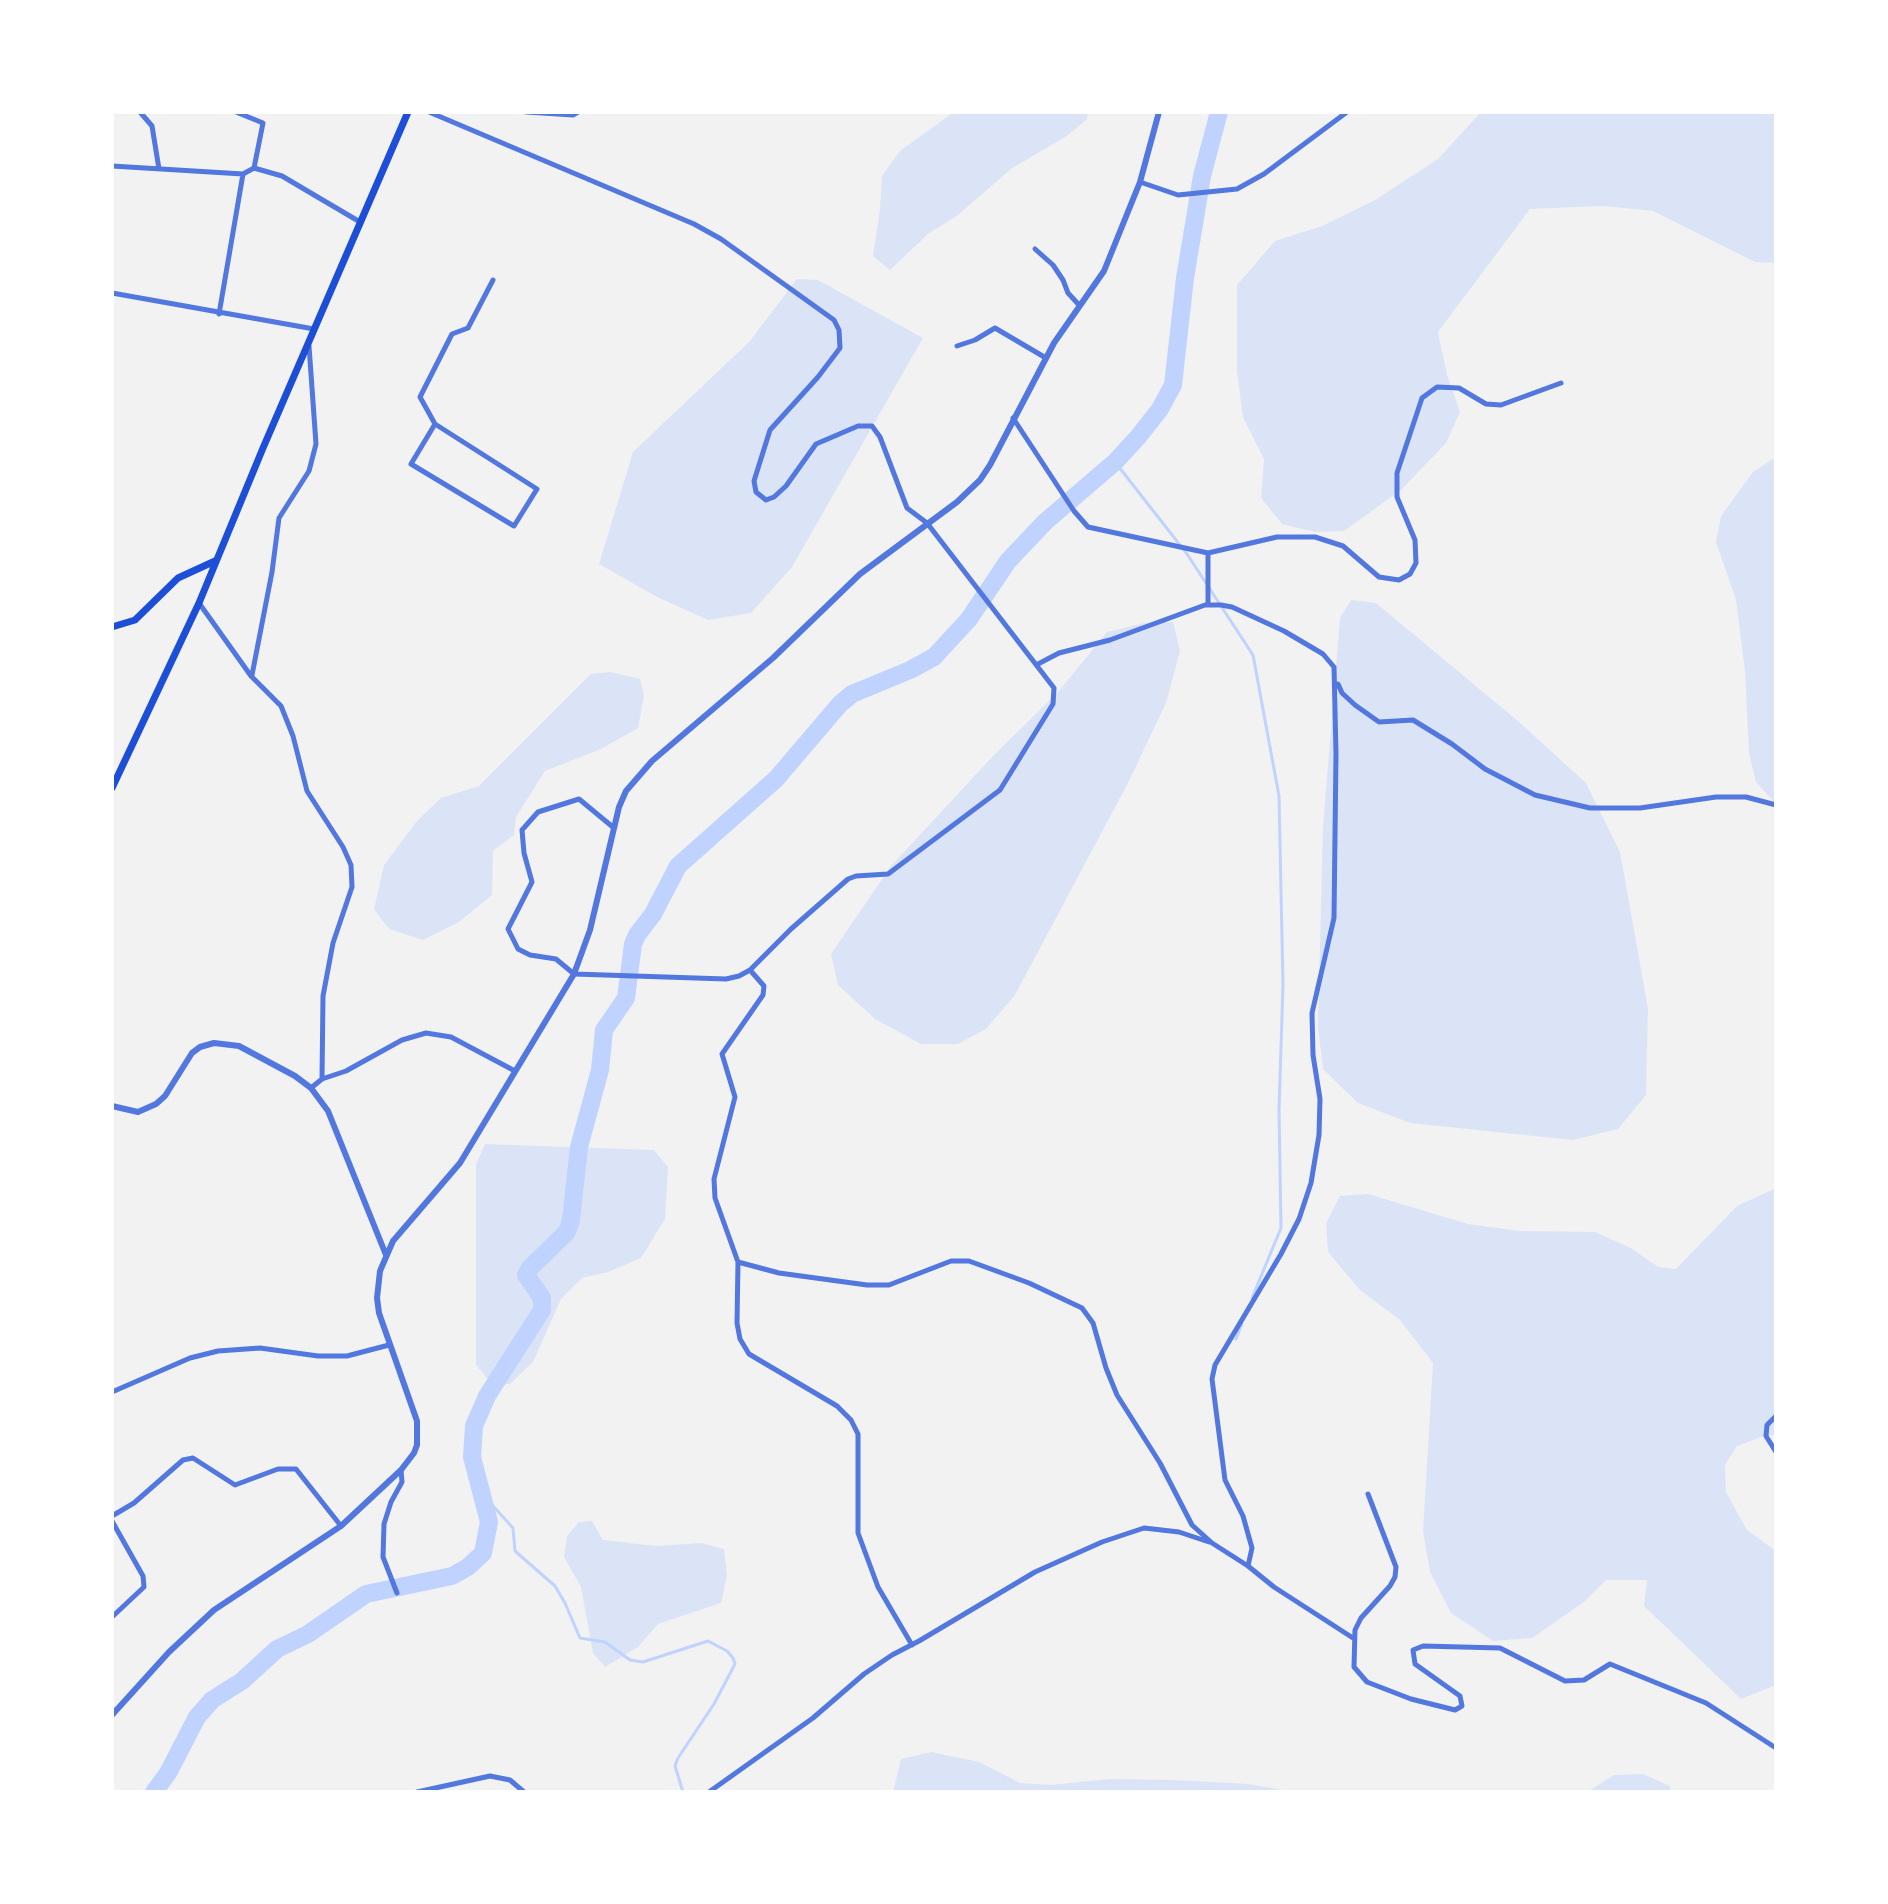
<!DOCTYPE html>
<style>
body{margin:0}
#map{position:relative;width:1888px;height:1904px;overflow:hidden;background:#f2f2f2;font-family:"Varela Round",sans-serif}
canvas{display:block}
.frame{position:absolute;inset:0;border:114px solid #fff;pointer-events:none}
</style>
<div id="map">
<canvas width="1888" height="1904"></canvas>
<div class="frame"></div>
</div>
<script>
const ctx = document.querySelector('canvas').getContext('2d');
ctx.lineJoin = 'round';
function paint(path, color) { ctx.fillStyle = color; ctx.fill(path, 'evenodd'); }
const toPath = rows => new Path2D(rows.map(r => 'M' + r).join(''));
function trace(path, color, width, dash) { ctx.strokeStyle = color; ctx.lineWidth = width; ctx.lineCap = dash ? 'butt' : 'round'; ctx.setLineDash(dash || []); ctx.stroke(path); }
paint(toPath([
 [954,112,1089,112,1086,120,1068,135,1011,169,958,215,928,234,890,270,873,256,880,209,882,176,900,151],
 [1481,112,1772,112,1776,115,1776,263,1755,262,1653,211,1604,206,1530,209,1438,332,1447,375,1460,412,1446,443,1402,489,1344,531,1315,532,1282,524,1261,498,1264,459,1243,417,1237,372,1237,285,1275,241,1322,226,1375,200,1438,159],
 [797,279,818,280,923,338,792,567,751,613,708,620,657,597,599,564,633,452,749,342],
 [1776,457,1776,804,1756,782,1749,753,1745,671,1736,600,1716,542,1721,516,1753,472],
 [1351,600,1376,603,1518,721,1586,783,1620,852,1648,1008,1646,1095,1618,1129,1573,1140,1410,1123,1358,1103,1323,1069,1318,1026,1323,827,1340,618],
 [1173,622,1180,651,1166,703,1129,781,1015,995,986,1029,958,1044,921,1044,875,1019,838,985,831,954,891,866,993,756,1059,691,1107,632,1144,623],
 [610,672,640,679,644,696,638,728,601,749,545,771,516,817,514,835,493,851,492,895,459,922,423,940,389,929,374,909,384,865,417,821,441,798,479,786,591,674],
 [485,1144,654,1150,668,1167,665,1219,641,1258,608,1272,582,1278,561,1299,533,1362,510,1384,493,1385,476,1365,476,1164],
 [1776,1188,1776,1435,1764,1436,1737,1446,1725,1465,1726,1492,1747,1530,1776,1551,1776,1685,1741,1699,1644,1606,1647,1580,1606,1580,1584,1602,1532,1638,1493,1641,1451,1613,1430,1572,1423,1531,1433,1363,1400,1320,1360,1290,1328,1252,1326,1223,1340,1196,1368,1194,1468,1224,1519,1231,1595,1232,1631,1248,1658,1267,1676,1269,1737,1206],
 [592,1521,603,1540,656,1546,701,1543,724,1549,727,1575,721,1603,658,1624,638,1647,605,1667,593,1653,581,1587,564,1557,567,1536,579,1522],
 [931,1752,979,1762,1020,1783,1051,1785,1109,1779,1174,1780,1248,1784,1294,1792,893,1792,901,1759],
 [1643,1774,1670,1786,1670,1792,1587,1792,1614,1775]
]), '#dbe4f7');
trace(toPath([
 [1115,462,1187,554,1253,655,1279,796,1283,985,1279,1110,1281,1228,1252,1298],
 [1236,1339,1242,1324],
 [483,1495,513,1528,515,1551,555,1586,565,1603,580,1638,605,1642,630,1660,643,1662,708,1641,727,1651,733,1658,735,1664,714,1704,678,1758,675,1766,683,1792]
]), '#bfd3fe', 3);
trace(toPath([
 [154,1792,168,1773,197,1717,212,1700,242,1681,277,1649,308,1634,366,1594,452,1576,468,1567,483,1553,489,1522,472,1457,474,1426,487,1396,542,1310,542,1298,526,1275,530,1268,567,1232,571,1220,579,1147,600,1070,604,1030,626,998,633,944,637,935,653,914,678,866,776,779,840,704,852,694,910,670,934,657,969,619,1008,561,1045,522,1115,462,1138,437,1160,409,1173,385,1185,278,1202,176,1219,112]
]), '#bfd3fe', 18);
trace(toPath([
 [112,112,113,112],
 [140,112,152,126,159,169],
 [236,112,263,123,254,168],
 [429,112,694,224,721,239,834,320,839,330,840,348,818,377,770,430,754,481,756,492,766,500,774,497,786,486,816,444,858,426,872,426,880,437,907,508,927,523,1054,688,1053,704,1000,790,888,874,856,876,848,879,791,929,750,970,739,976,726,979,574,974,556,959,530,955,518,949,508,929,532,882,524,853,522,830,538,812,579,799,614,828],
 [526,112,573,115,578,112],
 [112,166,243,174,254,168,282,176,360,222],
 [1140,182,1178,195,1237,189,1264,174,1347,112],
 [1035,249,1053,265,1063,280,1068,293,1080,306],
 [112,293,314,329],
 [219,314,243,174],
 [957,346,975,340,995,328,1046,358],
 [1013,418,1074,511,1088,527,1208,553,1277,537,1315,537,1343,546,1379,577,1399,580,1410,574,1416,563,1415,540,1397,497,1397,473,1422,398,1437,387,1459,388,1486,404,1501,405,1561,383],
 [435,424,411,464,514,526,537,489,435,424,420,397,452,334,468,328,493,280],
 [199,603,251,676,281,706,293,736,307,791,343,847,351,865,352,887,333,943,323,996,322,1079],
 [1208,605,1208,553],
 [1038,664,1059,653,1110,640,1205,605,1221,605,1232,607,1284,631,1323,654,1334,667,1336,754,1334,918,1312,1013,1313,1055,1320,1099,1319,1135,1311,1183,1299,1219,1281,1254,1215,1365,1212,1379,1225,1480,1243,1516,1252,1548,1248,1566],
 [252,675,272,572,279,518,309,471,316,444,309,346],
 [1338,684,1342,693,1355,705,1379,722,1413,720,1452,744,1485,769,1535,795,1590,808,1640,808,1716,797,1746,797,1776,805],
 [750,970,764,986,763,995,722,1054,735,1097,714,1179,715,1198,738,1262,737,1323,740,1339,749,1354,837,1406,851,1420,858,1434,858,1533,878,1587,912,1645],
 [311,1088,322,1079,346,1071,402,1040,426,1033,451,1037,515,1071],
 [738,1262,779,1273,867,1285,889,1285,951,1261,969,1261,1029,1283,1082,1308,1093,1323,1106,1368,1117,1395,1160,1463,1192,1525,1212,1543,1248,1566,1274,1587,1353,1638],
 [112,1392,190,1358,218,1351,260,1348,318,1356,347,1356,389,1345],
 [1776,1416,1767,1425,1766,1436,1776,1452],
 [1368,1494,1396,1567,1395,1577,1390,1586,1361,1618,1355,1630,1354,1667,1367,1682,1411,1699,1455,1710,1462,1706,1460,1696,1415,1664,1413,1650,1423,1646,1500,1648,1565,1681,1584,1680,1610,1664,1706,1703,1776,1748],
 [112,1516,134,1503,183,1460,193,1458,235,1485,278,1469,296,1469,341,1526],
 [112,1521,143,1576,144,1587,112,1617],
 [397,1593,383,1557,384,1524,391,1502,402,1482,401,1470],
 [417,1792,490,1776,510,1780,524,1792],
 [709,1792,813,1718,864,1674,892,1655,919,1641,1035,1572,1102,1542,1144,1528,1179,1532,1209,1542]
]), '#5277de', 5);
trace(toPath([
 [112,1106,138,1112,156,1104,165,1096,192,1053,200,1047,214,1043,239,1046,295,1076,311,1088,328,1111,386,1255],
 [112,1715,169,1652,214,1610,341,1526,401,1470,414,1453,417,1445,417,1421,379,1313,377,1298,380,1271,393,1241,460,1163,574,974,590,930,619,807,626,791,652,761,773,658,860,574,957,502,980,480,990,465,1054,343,1104,271,1140,182,1159,112]
]), '#5277de', 6);
trace(toPath([
 [112,627,135,620,178,578,215,561],
 [112,788,199,603,263,448,408,112]
]), '#1d4ed8', 7);
</script>
